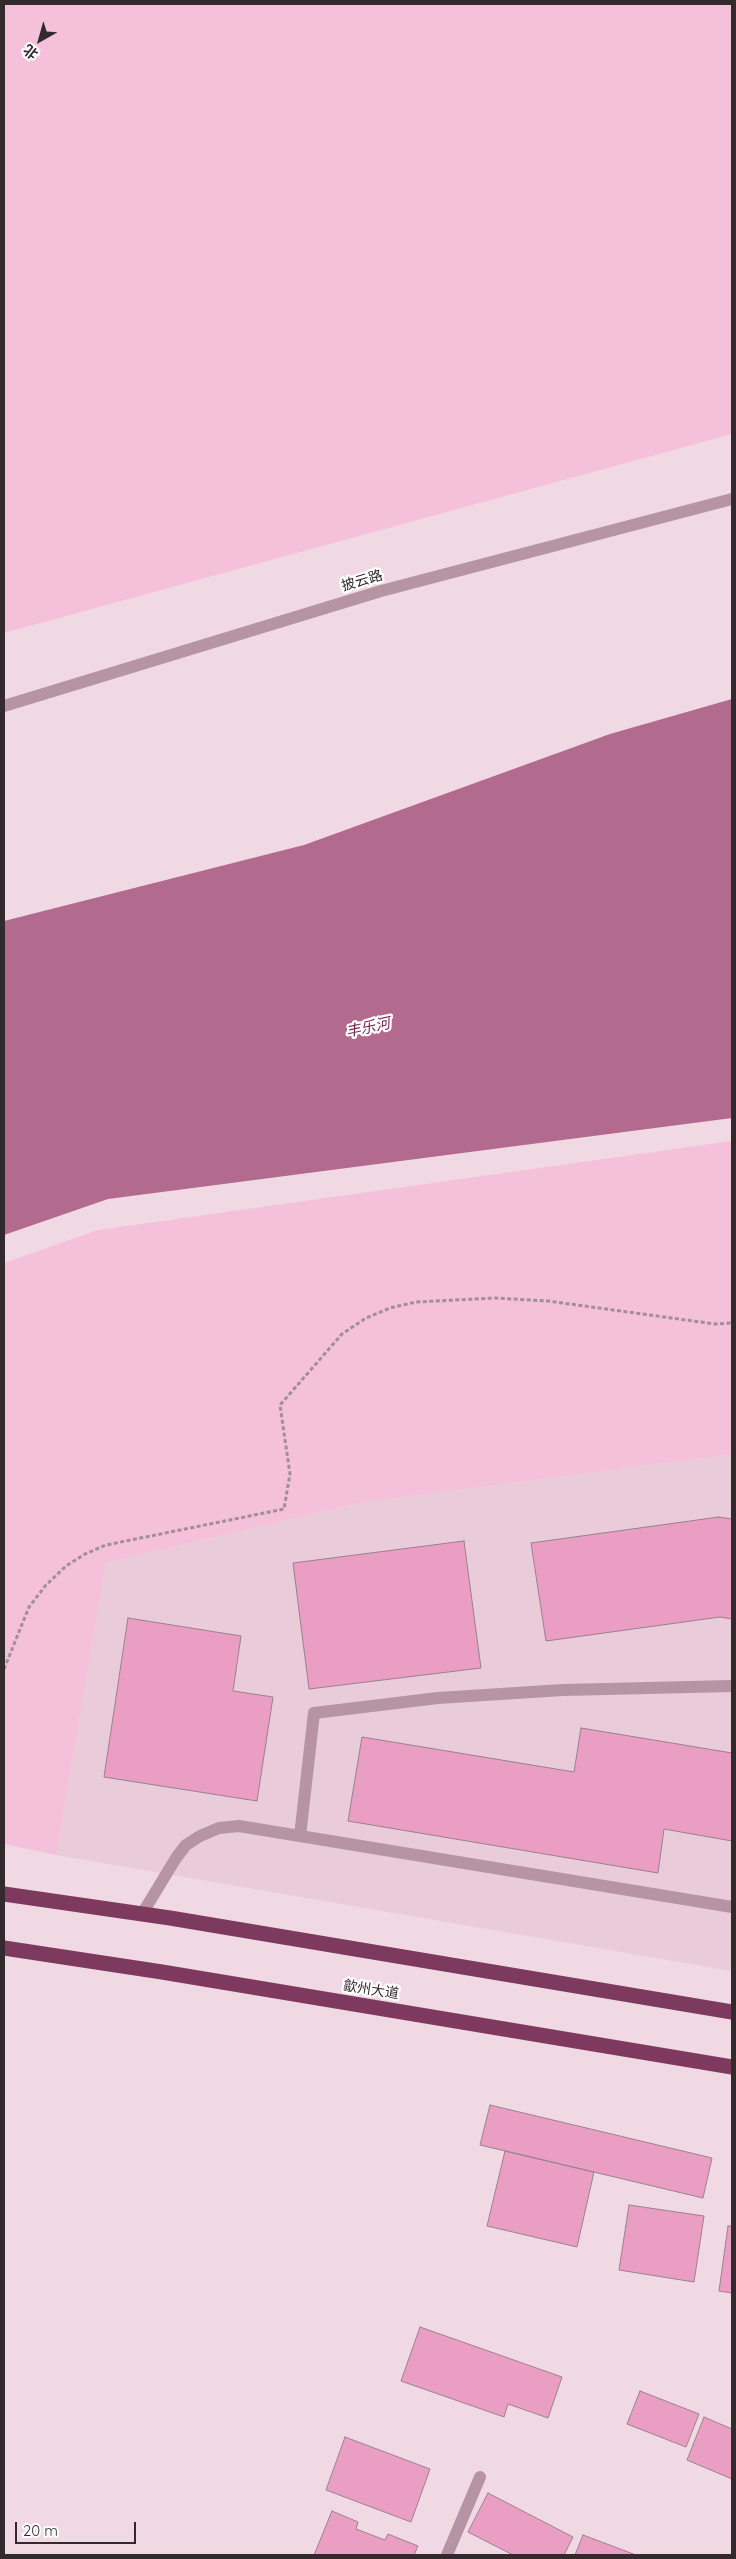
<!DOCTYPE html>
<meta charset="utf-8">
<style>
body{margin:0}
#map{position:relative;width:736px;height:2559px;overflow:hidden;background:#f1d9e4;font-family:Quicksand,"Noto Sans SC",sans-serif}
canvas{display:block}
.frame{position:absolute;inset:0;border:5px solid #332a2e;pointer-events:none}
.north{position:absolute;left:15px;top:15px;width:50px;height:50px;-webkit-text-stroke:4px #fff;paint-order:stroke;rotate:218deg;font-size:14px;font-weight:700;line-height:20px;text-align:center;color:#332a2e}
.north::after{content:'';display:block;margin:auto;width:18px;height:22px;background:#332a2e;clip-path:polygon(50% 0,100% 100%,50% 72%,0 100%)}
.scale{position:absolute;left:15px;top:2522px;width:121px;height:22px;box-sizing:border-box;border:2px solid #332a2e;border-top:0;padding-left:6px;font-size:15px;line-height:18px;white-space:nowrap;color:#332a2e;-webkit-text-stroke:4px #fff;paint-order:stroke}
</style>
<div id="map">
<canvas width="736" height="2559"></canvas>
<div class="frame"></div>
<div class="north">北</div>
<div class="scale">20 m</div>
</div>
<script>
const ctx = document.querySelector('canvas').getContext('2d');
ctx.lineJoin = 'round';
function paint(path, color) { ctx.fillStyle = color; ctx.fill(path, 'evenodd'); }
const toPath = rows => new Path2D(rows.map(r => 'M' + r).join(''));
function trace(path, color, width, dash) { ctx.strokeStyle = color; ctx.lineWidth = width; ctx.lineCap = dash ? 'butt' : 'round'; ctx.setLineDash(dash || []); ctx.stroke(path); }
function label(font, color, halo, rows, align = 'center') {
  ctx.font = font + ' Quicksand,"Noto Sans SC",sans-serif'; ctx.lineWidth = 4.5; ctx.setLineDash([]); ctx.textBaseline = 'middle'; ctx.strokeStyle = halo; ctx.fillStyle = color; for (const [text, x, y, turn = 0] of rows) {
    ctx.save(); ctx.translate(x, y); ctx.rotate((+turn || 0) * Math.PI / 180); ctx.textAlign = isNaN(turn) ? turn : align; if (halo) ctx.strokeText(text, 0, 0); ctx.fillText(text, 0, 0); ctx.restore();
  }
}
paint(toPath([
 [732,1454,732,1971,56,1855,106,1563,358,1503]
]), '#e9cbd9');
paint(toPath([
 [4,4,732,4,732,434,4,633],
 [732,1141,732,1454,358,1503,106,1563,56,1855,4,1844,4,1263,98,1230]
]), '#f5c0d9');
paint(toPath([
 [732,699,732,1118,108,1199,4,1235,4,921,304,845,610,734]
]), '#b26a8e');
const building = toPath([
 [719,1517,732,1519,732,1619,720,1617,546,1641,531,1543,719,1517],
 [464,1541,481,1668,309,1689,293,1563,464,1541],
 [128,1618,241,1636,233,1691,273,1697,257,1801,104,1777,128,1618],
 [581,1728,732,1753,732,1841,664,1829,658,1873,348,1821,362,1737,574,1772,581,1728],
 [490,2105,712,2158,703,2198,480,2145,490,2105],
 [505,2151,594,2172,577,2247,487,2226,505,2151],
 [629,2205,704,2216,694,2282,619,2270,629,2205],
 [728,2226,732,2226,732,2293,719,2291,728,2226],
 [420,2327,562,2377,548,2418,508,2404,504,2417,401,2381,420,2327],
 [640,2391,699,2414,686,2447,627,2424,640,2391],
 [704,2417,732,2429,732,2479,687,2460,704,2417],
 [345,2437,430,2469,411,2522,326,2490,345,2437],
 [488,2493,573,2537,564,2555,513,2555,468,2532,488,2493],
 [332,2511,358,2522,356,2529,385,2540,388,2534,418,2546,414,2555,314,2555,332,2511],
 [583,2535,636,2555,575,2555,583,2535]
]);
paint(building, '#eb9ec4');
trace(building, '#98828c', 1);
trace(toPath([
 [4,1669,29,1607,46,1585,66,1566,85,1554,106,1545,284,1509,290,1474,280,1405,342,1334,366,1318,390,1308,416,1302,495,1298,548,1301,715,1324,732,1323]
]), '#a08f97', 3, [4, 2.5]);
trace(toPath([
 [4,706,381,591,732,499],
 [300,1836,314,1713,438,1698,563,1690,732,1686],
 [142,1914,176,1858,186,1845,200,1836,219,1828,239,1826,732,1907],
 [447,2555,480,2477]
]), '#b694a3', 12);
trace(toPath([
 [4,1894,170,1918,732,2012],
 [4,1948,162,1972,732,2067]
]), '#7e3a5e', 15);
label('14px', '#332a2e', '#fff', [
 ["披云路",362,581,-16],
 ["歙州大道",371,1990,9]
]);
label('italic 15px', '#751d51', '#fff', [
 ["丰乐河",368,1028,-12]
]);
</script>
